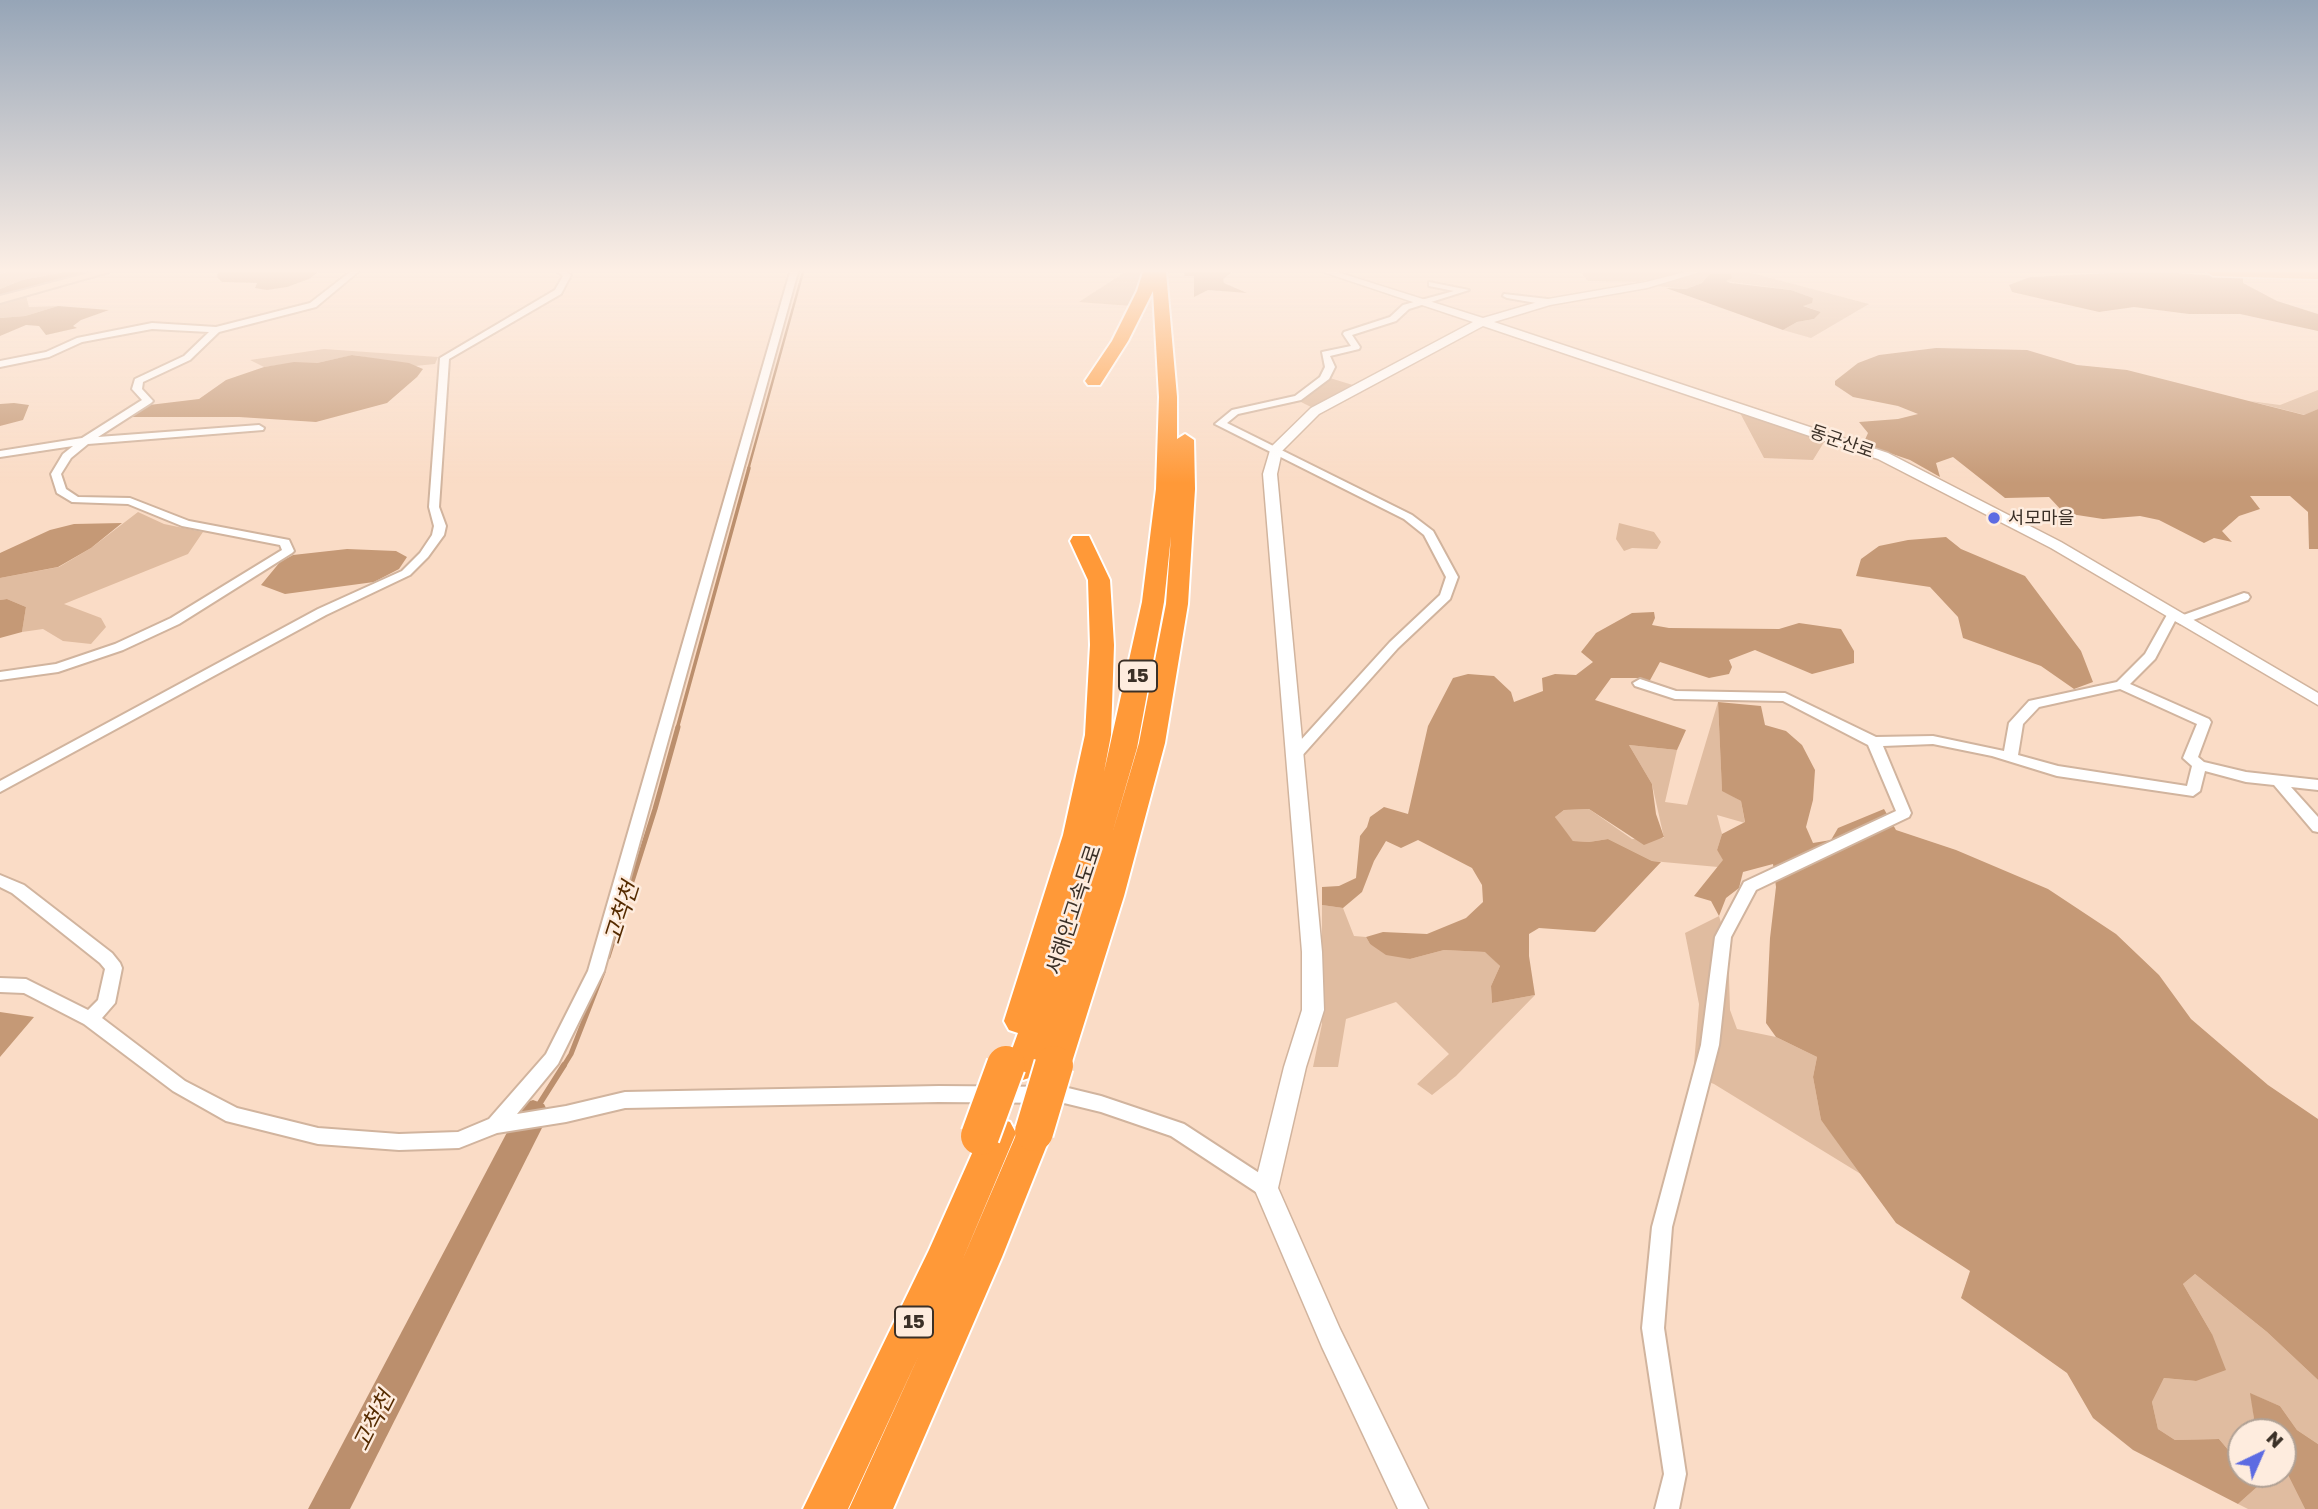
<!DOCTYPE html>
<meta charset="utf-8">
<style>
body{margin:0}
#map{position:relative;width:2318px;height:1509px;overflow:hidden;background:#fadcc6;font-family:"Golos Text",sans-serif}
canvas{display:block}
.north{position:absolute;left:2227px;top:1418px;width:70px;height:70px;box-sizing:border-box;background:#feecde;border:2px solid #b0a195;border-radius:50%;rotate:44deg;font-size:19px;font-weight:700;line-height:28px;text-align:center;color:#3b3027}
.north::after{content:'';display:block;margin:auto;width:24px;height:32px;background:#5d6be2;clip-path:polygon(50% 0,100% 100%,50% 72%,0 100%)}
</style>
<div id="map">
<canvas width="2318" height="1509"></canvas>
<div class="north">N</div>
</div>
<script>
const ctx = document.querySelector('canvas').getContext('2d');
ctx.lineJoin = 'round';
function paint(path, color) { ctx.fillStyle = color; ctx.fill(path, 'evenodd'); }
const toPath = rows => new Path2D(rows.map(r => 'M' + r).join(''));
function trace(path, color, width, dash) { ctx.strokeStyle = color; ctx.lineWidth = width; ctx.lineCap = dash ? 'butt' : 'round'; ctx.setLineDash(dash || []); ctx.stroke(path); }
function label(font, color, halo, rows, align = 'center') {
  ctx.font = font + ' "Golos Text","Noto Sans KR",sans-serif'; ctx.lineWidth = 5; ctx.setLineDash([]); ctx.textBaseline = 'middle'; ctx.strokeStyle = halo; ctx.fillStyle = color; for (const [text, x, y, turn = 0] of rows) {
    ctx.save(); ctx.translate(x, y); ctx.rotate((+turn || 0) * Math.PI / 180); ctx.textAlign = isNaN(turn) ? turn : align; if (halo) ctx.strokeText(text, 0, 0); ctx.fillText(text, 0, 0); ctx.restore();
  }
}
paint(toPath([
 [7,272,64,272,22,280,0,289,0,274],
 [1125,272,1146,272,1143,285,1131,306,1079,302],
 [1587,272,1686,272,1639,282,1588,281,1581,273],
 [1699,272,1748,272,1869,304,1811,338,1783,330,1797,322,1814,319,1821,312,1801,305,1813,298,1791,290,1725,281,1702,283,1686,289,1657,286],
 [26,295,29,307,58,306,25,316,0,318,0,303],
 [324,349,438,357,435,364,415,366,353,355,317,363,294,363,264,367,250,360],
 [1330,378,1356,386,1313,408,1299,401],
 [2318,390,2318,409,2305,415,2250,401,2280,405],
 [1739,411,1826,439,1813,460,1764,458],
 [138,512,164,524,203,532,188,554,64,604,101,618,106,627,91,644,63,641,43,629,22,632,26,607,7,599,0,600,0,578,59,567,91,548],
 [1619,523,1654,532,1661,542,1657,549,1632,548,1624,551,1616,539],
 [1718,702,1722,790,1741,801,1745,823,1717,815,1722,834,1717,850,1724,860,1718,867,1652,861,1608,839,1589,842,1573,841,1562,828,1555,817,1564,810,1589,809,1632,839,1664,838,1652,784,1629,745,1677,750,1665,802,1687,805],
 [1322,905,1343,908,1354,936,1366,937,1370,944,1410,959,1444,950,1486,952,1500,966,1491,986,1492,1003,1535,995,1456,1076,1432,1095,1417,1084,1449,1054,1396,1002,1346,1019,1338,1067,1313,1067,1322,1024],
 [1719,916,1728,946,1730,1010,1737,1029,1776,1037,1817,1057,1813,1077,1821,1120,1864,1176,1714,1084,1693,1076,1699,1004,1685,933],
 [2195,1274,2267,1332,2318,1380,2318,1444,2297,1430,2280,1406,2251,1394,2254,1419,2264,1432,2241,1432,2241,1465,2219,1439,2175,1440,2158,1429,2152,1402,2164,1378,2196,1381,2212,1334,2183,1284],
 [2283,1465,2305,1509,2248,1509,2238,1504,2257,1487,2248,1474,2283,1474]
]), '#e0bca0');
paint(toPath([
 [64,272,94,272,0,298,0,289,22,280],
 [218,272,318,272,309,279,287,287,267,290,255,288,257,283,222,282,217,277],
 [1185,272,1232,272,1223,279,1224,283,1247,293,1208,290,1194,297,1194,276,1184,276],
 [2113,273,2177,273,2243,278,2243,283,2277,301,2318,314,2318,331,2240,314,2189,314,2134,307,2099,312,2012,292,2009,285,2030,277],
 [58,306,109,310,81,320,73,326,77,328,46,335,39,326,26,325,0,336,0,318,25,316],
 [1936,348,2027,350,2077,365,2127,370,2304,415,2318,409,2318,549,2309,549,2308,512,2290,496,2250,496,2260,509,2239,516,2222,531,2232,542,2214,538,2204,543,2159,520,2140,516,2103,519,2064,513,2049,497,2005,498,1953,457,1936,463,1940,477,1910,460,1863,444,1868,433,1859,422,1898,419,1918,414,1898,406,1853,397,1835,385,1835,381,1858,363,1879,355],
 [352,355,409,363,423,369,417,377,387,403,316,422,239,417,127,417,149,405,199,399,226,380,264,367,294,362,317,363],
 [14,403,29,405,23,420,0,426,0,404],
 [122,523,91,548,58,567,0,578,0,553,50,530,74,524],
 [1946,537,1961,549,2025,576,2081,651,2093,682,2074,689,2041,666,1963,638,1958,617,1930,587,1856,576,1861,559,1879,546,1908,540],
 [347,549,396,551,407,557,399,569,374,582,285,594,261,585,280,562,293,555],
 [7,599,26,607,22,632,0,638,0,600],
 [1654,612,1655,618,1652,625,1669,628,1779,629,1799,623,1841,629,1854,651,1854,663,1812,674,1755,650,1729,660,1732,667,1729,674,1709,678,1660,662,1649,682,1642,678,1611,678,1595,700,1686,730,1677,750,1629,745,1652,784,1656,814,1664,837,1644,845,1589,809,1564,810,1555,817,1573,841,1589,842,1608,839,1652,861,1661,862,1595,932,1539,928,1529,934,1529,956,1535,995,1492,1003,1491,986,1500,966,1485,952,1444,950,1410,959,1386,955,1370,944,1366,937,1383,932,1427,934,1466,918,1483,902,1482,885,1472,868,1418,840,1401,848,1386,841,1374,861,1362,892,1343,908,1322,905,1322,887,1339,886,1356,878,1360,836,1367,827,1370,817,1384,807,1408,814,1428,726,1453,678,1468,674,1494,676,1511,692,1514,702,1543,691,1542,678,1555,674,1576,675,1593,662,1581,652,1596,633,1632,613],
 [1718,702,1761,706,1765,725,1786,731,1802,745,1815,770,1813,800,1806,827,1813,843,1831,840,1838,828,1884,809,1896,830,1956,850,2048,889,2116,934,2159,975,2191,1019,2268,1085,2318,1119,2318,1380,2267,1332,2195,1274,2183,1284,2212,1334,2226,1370,2196,1381,2164,1378,2152,1402,2158,1429,2175,1440,2219,1439,2241,1465,2241,1474,2248,1474,2257,1487,2238,1504,2133,1450,2093,1418,2067,1373,1961,1298,1970,1271,1896,1223,1821,1120,1813,1077,1817,1057,1776,1037,1766,1023,1770,938,1776,887,1773,864,1743,872,1739,888,1726,898,1719,916,1711,901,1694,896,1723,860,1717,850,1722,834,1745,822,1741,801,1722,791],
 [0,1012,34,1017,0,1057],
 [2250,1393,2280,1406,2297,1430,2318,1444,2318,1509,2305,1509,2283,1465,2283,1432,2264,1432,2254,1419]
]), '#c59976');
paint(toPath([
 [1710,274,1731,274,1732,278,1726,281,1731,283,1791,290,1813,298,1812,303,1803,306,1821,312,1814,319,1797,322,1783,330,1666,288,1686,289,1702,283]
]), '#bb8f6d');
trace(toPath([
 [748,470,803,272]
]), '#bb8f6d', 2.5);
trace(toPath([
 [677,729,749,468]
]), '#bb8f6d', 3.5);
trace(toPath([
 [608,957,655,809,678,727],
 [563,1067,571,1054,603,972]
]), '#bb8f6d', 5);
trace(toPath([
 [533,1114,564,1065]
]), '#bb8f6d', 6);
paint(toPath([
 [533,1100,544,1104,549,1114,350,1509,308,1509,522,1104,533,1100]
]), '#bb8f6d');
const minor = toPath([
 [350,272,358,272,316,307,219,332,190,360,143,382,142,389,153,401,151,403,98,437,259,425,264,428,263,430,88,444,71,458,61,474,66,489,78,497,130,498,189,521,289,540,294,551,292,553,179,624,123,650,58,672,0,680,0,672,56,664,115,644,171,618,282,550,280,545,182,526,128,504,72,502,57,493,51,474,63,454,73,446,0,457,0,451,82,438,142,400,132,389,135,379,184,356,209,332,152,329,82,342,49,357,0,367,0,361,46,352,77,338,152,323,216,327,310,303,350,272],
 [558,272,567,272,571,275,561,294,449,359,439,507,446,526,444,535,428,557,410,575,326,615,0,792,0,781,318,609,402,571,420,553,432,535,434,526,429,507,440,358,555,290,563,276,558,272],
 [790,272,798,272,604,971,558,1064,517,1114,566,1106,625,1092,939,1086,1064,1087,1101,1096,1184,1124,1273,1182,1276,1188,1273,1194,1266,1197,1259,1194,1171,1136,1101,1112,1064,1103,939,1102,625,1108,566,1122,497,1133,459,1148,399,1150,318,1144,226,1121,173,1091,84,1024,24,993,0,992,0,978,26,979,88,1010,98,1000,105,969,100,963,12,893,0,887,0,875,24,885,112,953,120,963,122,968,115,1003,102,1018,185,1081,237,1108,318,1128,399,1134,458,1132,489,1119,546,1054,588,971,790,272],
 [1429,282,1469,290,1409,309,1396,321,1352,335,1360,347,1359,349,1330,356,1335,367,1329,379,1301,400,1238,414,1227,423,1412,515,1433,531,1458,577,1450,599,1398,648,1300,758,1290,758,1288,755,1290,752,1390,642,1440,595,1446,577,1424,535,1404,519,1215,424,1232,410,1295,396,1320,377,1325,367,1322,352,1351,346,1343,334,1344,332,1390,317,1403,305,1454,291,1429,286,1429,282],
 [1504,294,1548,299,1552,302,1548,305,1507,298,1503,296,1504,294],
 [2244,593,2248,594,2250,597,2248,600,2185,623,2181,624,2175,621,2155,659,2130,684,2209,719,2211,722,2198,757,2204,762,2246,772,2318,780,2318,790,2291,787,2318,817,2318,832,2313,831,2274,785,2246,782,2205,771,2200,791,2193,796,2057,776,1992,756,1933,744,1883,746,1911,813,1909,817,1756,890,1731,937,1719,1045,1672,1227,1664,1328,1686,1474,1679,1509,1655,1509,1664,1474,1642,1328,1652,1227,1701,1045,1715,937,1744,882,1896,811,1868,745,1783,701,1675,699,1635,686,1633,683,1640,679,1676,691,1785,693,1876,737,1933,736,2004,751,2009,723,2029,701,2117,682,2145,654,2168,613,2176,613,2178,617,2244,593],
 [2120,689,2197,724,2183,758,2192,766,2187,786,2058,766,2018,755,2023,724,2039,707,2120,689]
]);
const tertiary = toPath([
 [1323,272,1337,272,1483,318,1548,299,1646,282,1685,272,1700,272,1647,288,1550,305,1494,322,1888,453,2061,542,2318,693,2318,705,2051,548,1878,459,1483,326,1319,414,1282,451,1277,474,1322,952,1324,1010,1306,1067,1278,1188,1340,1329,1428,1509,1398,1509,1322,1347,1254,1188,1284,1067,1302,1010,1302,952,1263,474,1271,447,1311,408,1473,322,1323,272]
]);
const secondary = toPath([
 [93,272,109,272,0,303,0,296,93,272]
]);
const trunk = toPath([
 [2207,272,2318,272,2318,279,2213,276,2207,272]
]);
const motorway = toPath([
 [1143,272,1166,272,1177,397,1177,439,1185,434,1194,440,1195,489,1188,604,1165,743,1124,896,1071,1065,1066,1075,1054,1079,1042,1075,1039,1068,1035,1076,1023,1080,1011,1076,1006,1066,1018,1033,1009,1030,1004,1021,1063,835,1085,735,1090,645,1088,580,1070,541,1073,536,1089,536,1110,580,1114,645,1111,735,1104,772,1142,602,1156,489,1159,397,1153,291,1128,341,1100,385,1088,385,1085,381,1112,341,1137,291,1143,272],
 [1171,536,1166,604,1139,743,1112,834,1137,748,1164,602,1171,536],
 [1034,1117,1046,1121,1052,1132,1002,1257,893,1509,849,1509,919,1355,848,1509,803,1509,929,1250,986,1122,998,1118,1010,1122,1016,1133,962,1261,1022,1121,1034,1117]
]);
trace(minor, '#d1b49e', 4);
trace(tertiary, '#d1b49e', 3);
trace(secondary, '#d1b49e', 4);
trace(trunk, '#fff', 3);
trace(motorway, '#fff', 4);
paint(minor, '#fff');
paint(tertiary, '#fff');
paint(secondary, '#ffe0c3');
paint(trunk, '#ffae60');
paint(motorway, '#ff9938');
const motorwayBridge = toPath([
 [1034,1132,1054,1065],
 [980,1136,1006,1065]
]);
trace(motorwayBridge, '#fff', 42, []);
trace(motorwayBridge, '#ff9938', 38);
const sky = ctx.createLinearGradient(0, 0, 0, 483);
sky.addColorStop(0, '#96a5b7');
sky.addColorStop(0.56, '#fdefe5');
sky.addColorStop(1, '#fdefe500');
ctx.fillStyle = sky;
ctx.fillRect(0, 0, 2318, 483);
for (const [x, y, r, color] of [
 [1994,518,7,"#5d6be2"]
]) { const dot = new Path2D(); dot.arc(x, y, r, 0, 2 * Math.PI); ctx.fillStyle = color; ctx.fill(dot); trace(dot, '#feecde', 2.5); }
label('18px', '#3b3027', '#feecde', [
 ["동군산로",1842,442,19]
]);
label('18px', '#3b3027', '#feecde', [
 ["서모마을",2008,518]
], 'left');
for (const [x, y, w] of [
 [1138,676,38],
 [914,1322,38]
]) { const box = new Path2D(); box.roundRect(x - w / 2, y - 15.5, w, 31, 5); ctx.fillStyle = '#feecde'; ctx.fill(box); trace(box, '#3b3027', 2); }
label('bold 19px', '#3b3027', null, [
 ["15",1138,676],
 ["15",914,1322]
]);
label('21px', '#3b3027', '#feecde', [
 ["서해안고속도로",1074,910,-72]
]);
label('italic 23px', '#552b00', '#feecde', [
 ["고척천",622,913,-72],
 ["고척천",374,1421,-63]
]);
</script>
